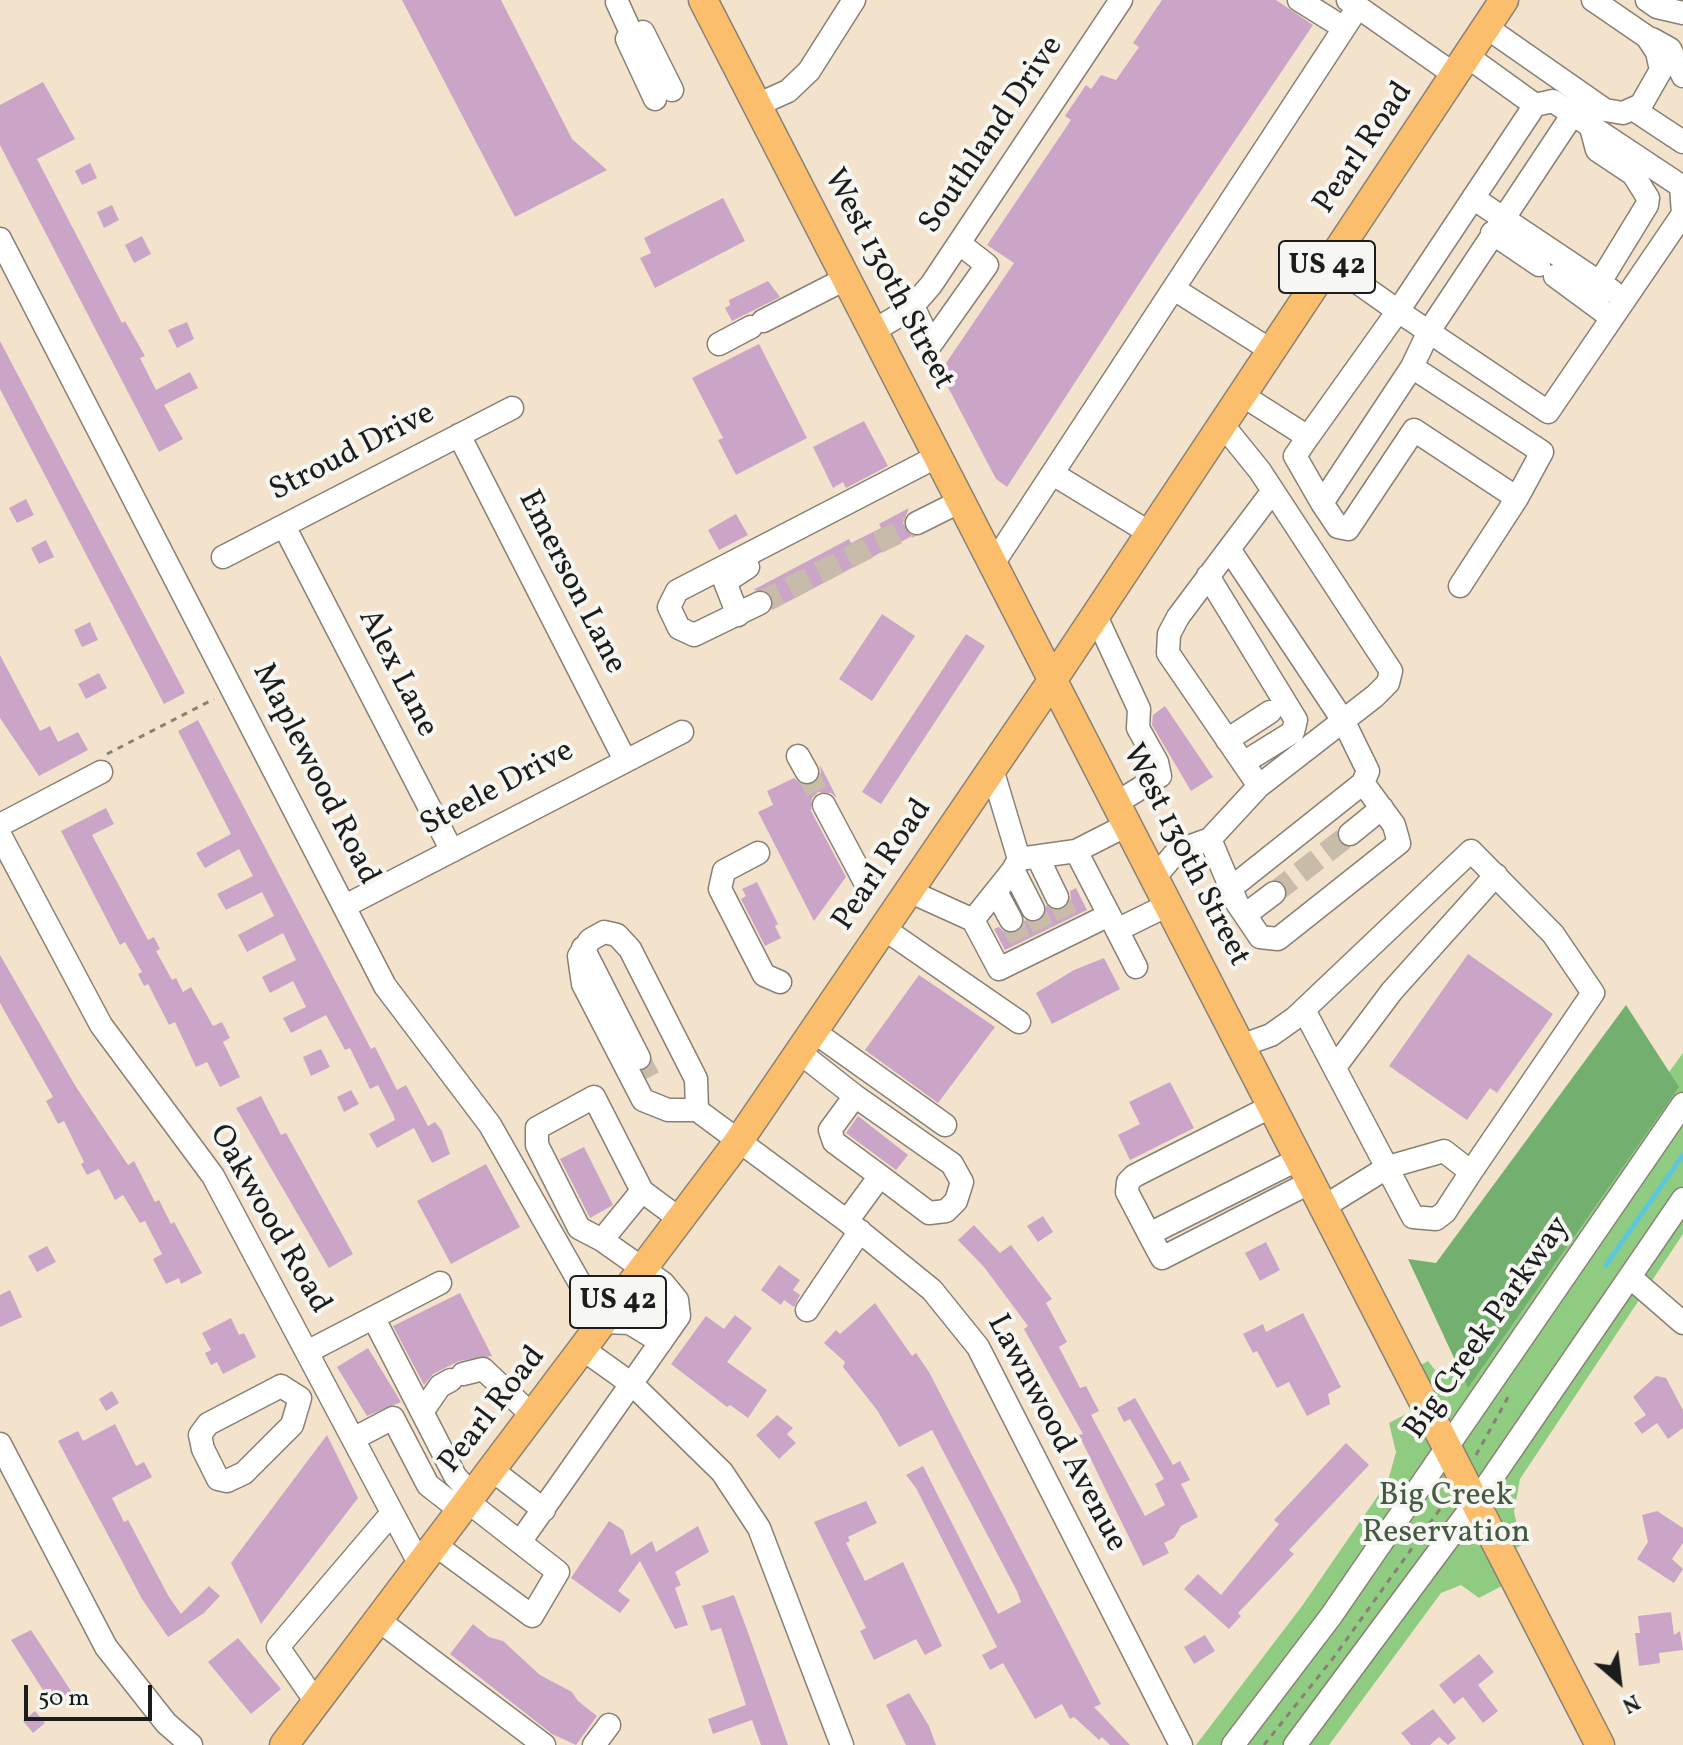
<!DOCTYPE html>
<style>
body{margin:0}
#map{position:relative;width:1683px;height:1745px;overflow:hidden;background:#f4e3cc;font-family:Vollkorn,serif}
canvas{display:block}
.north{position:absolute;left:1579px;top:1641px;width:80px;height:80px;-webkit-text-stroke:6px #f6f6f2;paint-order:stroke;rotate:152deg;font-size:22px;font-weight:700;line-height:32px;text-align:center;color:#1c1c1c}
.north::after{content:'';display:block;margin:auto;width:28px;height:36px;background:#1c1c1c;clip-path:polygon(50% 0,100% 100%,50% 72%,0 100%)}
.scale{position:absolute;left:24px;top:1685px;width:128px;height:36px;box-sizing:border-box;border:4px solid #1c1c1c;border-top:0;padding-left:10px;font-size:24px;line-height:28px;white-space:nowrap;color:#1c1c1c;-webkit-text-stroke:6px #f6f6f2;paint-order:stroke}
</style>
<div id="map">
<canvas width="1683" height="1745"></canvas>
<div class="north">N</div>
<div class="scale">50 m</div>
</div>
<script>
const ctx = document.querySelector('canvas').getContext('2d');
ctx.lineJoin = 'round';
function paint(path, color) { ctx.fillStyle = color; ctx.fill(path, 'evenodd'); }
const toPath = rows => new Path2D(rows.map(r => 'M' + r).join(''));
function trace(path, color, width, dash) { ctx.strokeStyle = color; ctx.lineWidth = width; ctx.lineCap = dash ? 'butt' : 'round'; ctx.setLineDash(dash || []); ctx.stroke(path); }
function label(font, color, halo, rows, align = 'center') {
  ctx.font = font + ' Vollkorn,serif'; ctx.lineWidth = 8; ctx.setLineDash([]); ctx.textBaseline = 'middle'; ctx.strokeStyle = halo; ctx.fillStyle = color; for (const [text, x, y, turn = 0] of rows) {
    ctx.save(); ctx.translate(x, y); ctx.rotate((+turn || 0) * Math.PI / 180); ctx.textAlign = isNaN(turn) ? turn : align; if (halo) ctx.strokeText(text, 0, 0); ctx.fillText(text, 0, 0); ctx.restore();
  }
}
paint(toPath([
 [1683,1053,1683,1234,1520,1479,1514,1512,1522,1545,1501,1556,1513,1580,1479,1598,1461,1585,1441,1593,1329,1745,1196,1745,1302,1606,1388,1481,1396,1452,1389,1423,1423,1405,1407,1373,1428,1361,1435,1370,1447,1374,1467,1366,1612,1150]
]), '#8fcc82');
paint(toPath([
 [1626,1005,1679,1087,1468,1388,1408,1259,1436,1263]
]), '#73b070');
trace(toPath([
 [1606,1265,1683,1155]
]), '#5ec6da', 5);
paint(toPath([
 [402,0,501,0,572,139,607,170,515,217],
 [1162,0,1276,0,1313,25,1163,247,1007,487,996,479,940,372,1014,263,987,245,1071,120,1065,116,1086,85,1091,89,1101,75,1116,80,1139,47,1133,43],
 [43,82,75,139,37,159,122,323,125,321,145,356,140,358,156,390,190,372,198,388,164,405,183,439,159,452,0,145,0,105],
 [90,163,97,178,82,185,75,171],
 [723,198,745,241,655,288,640,258,651,253,644,238],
 [112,205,119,220,104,228,97,212],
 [142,236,151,254,134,263,125,245],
 [768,281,780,297,732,321,725,308,730,305,729,300],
 [187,322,194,339,177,348,168,330],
 [0,341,185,693,164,704,0,389],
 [759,344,807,438,736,475,718,440,723,438,692,378],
 [864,421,888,466,846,488,843,482,833,488,813,447],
 [26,499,34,515,17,523,9,508],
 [909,508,903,523,912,536,801,595,772,610,774,603,768,592,753,590,849,539,851,543,881,528,879,524],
 [736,514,748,535,719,550,708,530],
 [46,540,54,557,39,564,31,548],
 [882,614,915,636,872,701,839,679],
 [90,622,98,640,82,647,74,630],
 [966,634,985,646,881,804,862,792],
 [0,655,40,731,50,726,58,742,78,732,88,750,39,776,0,718],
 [99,673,107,688,86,699,78,684],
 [1165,706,1213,777,1191,791,1152,725,1153,715],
 [198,720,371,1049,375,1047,397,1090,406,1085,428,1126,435,1122,442,1131,450,1154,432,1163,414,1128,377,1148,369,1134,395,1120,393,1114,378,1085,370,1089,350,1048,345,1050,326,1015,291,1033,283,1018,306,1007,293,981,270,993,262,977,296,960,283,933,247,952,238,935,274,916,262,892,226,910,217,894,253,876,239,849,205,868,196,853,231,834,178,731],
 [820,765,837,798,831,793,818,792,812,798,811,811,846,877,814,921,758,812,773,805,767,791,794,778,801,784,814,784,821,773],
 [106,808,114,824,92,835,148,940,154,937,160,949,156,951,172,980,176,978,183,992,191,987,213,1026,222,1022,230,1038,223,1042,240,1077,220,1087,207,1062,196,1067,175,1022,169,1025,148,984,144,986,138,974,142,972,125,942,120,945,61,831],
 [757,882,778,924,775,926,781,938,765,946,741,899,746,896,742,889],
 [1076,888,1087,910,1005,950,994,929,999,927,1004,932,1017,933,1025,920,1033,923,1044,917,1046,905,1055,911,1064,909,1071,899,1070,891],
 [1468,954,1553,1014,1497,1093,1490,1088,1467,1120,1389,1066],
 [0,955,76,1087,128,1165,134,1161,155,1202,159,1200,171,1224,174,1222,202,1273,181,1284,179,1278,166,1284,153,1259,162,1254,145,1221,140,1223,123,1195,115,1200,99,1169,87,1175,81,1164,84,1162,64,1121,58,1124,46,1101,53,1097,0,1003],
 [1104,958,1120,989,1052,1024,1036,993,1074,970],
 [919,975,995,1027,938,1103,865,1050],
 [321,1049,330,1067,311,1076,303,1057],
 [1170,1082,1194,1128,1130,1160,1118,1135,1140,1124,1129,1102],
 [351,1090,359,1104,344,1112,337,1097],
 [261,1096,281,1135,286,1133,353,1254,329,1268,236,1108],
 [858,1116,908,1155,896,1170,846,1133],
 [584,1147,613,1205,590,1218,560,1159],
 [486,1164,520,1227,451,1264,417,1201],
 [1043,1216,1053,1232,1038,1242,1027,1226],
 [974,1225,1000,1253,1011,1245,1052,1299,1046,1303,1067,1342,1059,1347,1080,1388,1086,1386,1099,1411,1091,1415,1145,1516,1165,1505,1155,1484,1164,1479,1130,1419,1124,1422,1117,1408,1135,1398,1173,1465,1180,1461,1190,1480,1181,1484,1198,1517,1181,1526,1174,1538,1164,1543,1169,1553,1143,1566,1079,1435,1083,1434,1024,1329,1028,1326,984,1267,958,1240],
 [1266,1242,1280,1270,1260,1281,1245,1253],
 [47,1246,56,1262,37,1272,28,1256],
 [779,1265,800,1280,793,1290,800,1295,794,1307,784,1300,781,1305,761,1290],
 [10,1290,22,1317,0,1327,0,1295],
 [460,1293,492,1356,459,1361,433,1374,424,1385,393,1326],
 [875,1303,912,1356,916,1353,929,1372,1101,1704,1094,1707,1130,1745,1110,1745,1102,1737,1099,1740,1074,1717,1070,1719,1062,1704,1035,1719,1003,1663,990,1670,982,1655,997,1647,916,1488,906,1475,923,1466,998,1614,1021,1602,1017,1591,932,1430,899,1447,877,1410,843,1367,845,1362,824,1343,836,1330,840,1334],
 [1303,1313,1341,1387,1328,1394,1330,1404,1307,1416,1289,1382,1277,1388,1257,1351,1253,1353,1243,1334,1263,1324,1266,1332],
 [735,1315,752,1328,727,1362,767,1390,748,1418,730,1405,727,1407,671,1364,706,1316,724,1329],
 [231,1318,239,1335,244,1333,256,1357,223,1374,217,1362,211,1365,205,1353,211,1350,202,1333],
 [368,1348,401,1402,367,1416,337,1367],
 [1656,1376,1666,1378,1683,1410,1683,1428,1668,1439,1657,1423,1642,1434,1634,1423,1646,1415,1633,1397],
 [112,1391,119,1403,106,1411,99,1399],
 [777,1415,793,1428,787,1434,796,1443,779,1459,756,1435],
 [115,1424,136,1466,144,1462,152,1477,112,1498,124,1522,128,1520,169,1597,181,1614,209,1586,220,1596,204,1613,168,1637,142,1599,58,1441,78,1431,83,1441],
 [327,1435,358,1498,261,1624,231,1563],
 [1346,1443,1369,1465,1289,1550,1294,1554,1238,1613,1241,1616,1229,1629,1184,1589,1198,1574,1221,1595,1279,1524,1274,1520],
 [866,1501,877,1523,848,1537,850,1541,846,1543,865,1581,903,1562,942,1646,925,1655,916,1639,874,1660,860,1631,866,1628,814,1522],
 [1657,1511,1683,1528,1683,1543,1672,1559,1683,1569,1674,1583,1637,1559,1648,1542,1642,1515],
 [609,1521,623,1530,631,1555,652,1541,656,1552,698,1526,709,1552,675,1572,681,1585,675,1588,688,1625,675,1629,640,1561,618,1591,630,1600,620,1613,571,1578],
 [734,1595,746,1627,788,1745,761,1745,752,1720,713,1734,708,1719,746,1705,721,1628,711,1631,702,1606],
 [1671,1612,1674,1635,1680,1631,1683,1650,1659,1653,1660,1663,1639,1666,1635,1633,1640,1633,1638,1616],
 [473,1624,489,1637,503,1641,540,1675,572,1692,578,1701,597,1716,576,1745,552,1734,450,1654],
 [31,1630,71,1691,52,1704,11,1640],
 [1205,1635,1215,1651,1194,1664,1184,1647],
 [238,1638,281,1689,251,1714,208,1662],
 [1479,1654,1494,1672,1478,1685,1498,1711,1483,1723,1463,1697,1454,1704,1439,1685],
 [909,1693,929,1726,936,1745,906,1745,886,1705],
 [1433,1709,1456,1738,1448,1745,1439,1737,1430,1745,1411,1745,1401,1733],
 [35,1711,45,1723,33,1733,23,1721]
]), '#cba5c8');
trace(toPath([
 [760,603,917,523],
 [807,772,824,805],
 [1274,893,1350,834],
 [1057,897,1069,920],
 [1033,909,1045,932],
 [1011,920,1022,945],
 [639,1058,654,1087]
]), '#c9bba9', 22, [22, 11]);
const minor = toPath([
 [1299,0,1344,28],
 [1348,0,1455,75],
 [1647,0,1657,7,1683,13],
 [617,2,633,37],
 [1486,27,1605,110,1623,113,1641,105,1661,70,1657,52,1647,37,1593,0],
 [643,32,672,90],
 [627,39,655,99],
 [1652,39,1670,49,1683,76],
 [757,105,788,91,809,71,854,0],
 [1633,109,1683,142],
 [1590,124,1597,150,1633,174,1648,198,1647,205,1600,282],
 [1473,198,1612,291],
 [1492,233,1539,265],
 [0,239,385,986,490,1125,602,1322,630,1323,661,1342],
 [1330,263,1398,311,1535,105,1467,56],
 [1555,276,1612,318],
 [1174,289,1272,351],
 [913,306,931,344,987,265,960,244],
 [763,321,847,278],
 [875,330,910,309,931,285,1121,0],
 [719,344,751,327],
 [1412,367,1542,452,1517,498,1414,430,1348,529,1338,527,1322,503,1412,367,1429,331,1573,114],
 [1242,395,1308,437,1398,311,1548,412,1683,214,1681,186,1553,101,1535,105],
 [459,435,625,760],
 [1308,437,1295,456,1322,503],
 [1053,474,1150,533],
 [917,523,963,500],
 [284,526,452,851],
 [1229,549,1178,617,1169,634,1168,653,1259,786],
 [223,557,512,408],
 [995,561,1358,7],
 [1208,576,1296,720,1293,732,1243,763],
 [1460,586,1517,498],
 [760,603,694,635,679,628,669,607,677,591,940,455],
 [1095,614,1139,709,1138,728,1157,762,1160,776,1118,802],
 [738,615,725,582,748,567],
 [1227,740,1270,712],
 [798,756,807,772],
 [824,805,866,884],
 [1129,824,1076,851,1117,930,1170,904],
 [0,825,101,772],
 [1350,834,1382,808],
 [0,835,101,1025,213,1176,419,1563],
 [1210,839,1237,903,1260,937,1278,939,1399,843,1394,825,1363,783],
 [758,853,724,871,720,889,764,975,780,982],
 [1038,858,1057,897],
 [1019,859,1076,851],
 [1013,870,1033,909],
 [1156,876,1177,851,1210,839,1259,786,1375,696,1388,683,1391,671,1260,471,1222,424],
 [1231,888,1363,783,1368,771,1344,722,1229,549,1272,492],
 [909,891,973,920,1013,870,1019,859,992,769],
 [996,892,1011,920],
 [345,906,682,732],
 [1245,915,1274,893],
 [973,920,999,969,1109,915],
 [883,928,1019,1022],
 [1117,930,1136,967],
 [583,948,639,1058],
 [1304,1010,1413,1217,1436,1219,1445,1212,1471,1172],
 [813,1031,945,1125],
 [1243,1045,1271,1035,1295,1018,1471,851,1553,934,1593,993,1471,1172,1444,1151,1388,1167,1325,1206],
 [799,1052,855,1096,830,1130,834,1142,880,1176,847,1221],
 [1335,1067,1392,991,1496,875],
 [855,1096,952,1164,962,1182,956,1201,946,1211,929,1213,880,1176],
 [1274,1105,1134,1176,1128,1182,1127,1192,1149,1234,1301,1158],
 [697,1110,696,1079,630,949,617,935,604,932,590,940,579,956,583,984,643,1100,668,1110,697,1110,847,1221,932,1290,978,1347,1181,1745],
 [1149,1234,1162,1258,1313,1181],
 [602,1240,642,1191],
 [1630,1277,1683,1323],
 [807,1310,860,1231],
 [374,1319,422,1412],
 [584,1350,633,1385,722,1472,759,1528,842,1745],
 [307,1352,440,1283],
 [463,1374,483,1369,533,1416],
 [451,1380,440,1386,422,1412,455,1476,472,1495],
 [281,1386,300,1398,292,1425,244,1473,227,1481,218,1479,203,1449,200,1435,208,1424,281,1386],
 [353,1439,393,1418,428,1485,460,1510],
 [0,1444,106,1647,166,1723,191,1745],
 [492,1470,544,1510],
 [520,1542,679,1316,677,1300,663,1283,602,1240,579,1228,537,1145,537,1128,594,1097,642,1191,681,1220],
 [434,1544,532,1616,558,1572,467,1501],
 [377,1619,544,1745],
 [316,1702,278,1647,392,1513],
 [594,1745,609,1725],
 [1233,1745,1331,1616,1683,1104],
 [1295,1745,1477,1500,1683,1199]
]);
const major = toPath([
 [703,0,1600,1745],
 [284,1745,738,1142,1054,678,1504,0]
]);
trace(minor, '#888074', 25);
trace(major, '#888074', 31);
trace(toPath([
 [107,754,214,699],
 [1476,1455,1511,1392],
 [1264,1745,1334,1657,1448,1498]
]), '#888074', 3, [6, 6]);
trace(minor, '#fff', 22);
trace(major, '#fabe6d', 28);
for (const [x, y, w] of [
 [1327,267,96],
 [618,1302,96]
]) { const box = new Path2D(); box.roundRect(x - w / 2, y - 26, w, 52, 6); ctx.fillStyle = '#f6f6f2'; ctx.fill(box); trace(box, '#1c1c1c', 2); }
label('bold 30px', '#1c1c1c', null, [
 ["US 42",1327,267],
 ["US 42",618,1302]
]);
label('32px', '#1c1c1c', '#f6f6f2', [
 ["Southland Drive",993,136,-56],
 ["Pearl Road",1365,149,-56],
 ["West 130th Street",887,280,62],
 ["Stroud Drive",353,454,-27],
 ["Emerson Lane",570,583,63],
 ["Alex Lane",396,674,63],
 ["Maplewood Road",314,775,63],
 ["Steele Drive",498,790,-28],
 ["West 130th Street",1184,856,63],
 ["Pearl Road",884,866,-56],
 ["Oakwood Road",268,1220,60],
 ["Big Creek Parkway",1489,1329,-55],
 ["Pearl Road",494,1411,-52],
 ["Lawnwood Avenue",1055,1434,62]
]);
label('32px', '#445a40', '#f6f6f2', [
 ["Big Creek",1446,1498],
 ["Reservation",1446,1535]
]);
</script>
